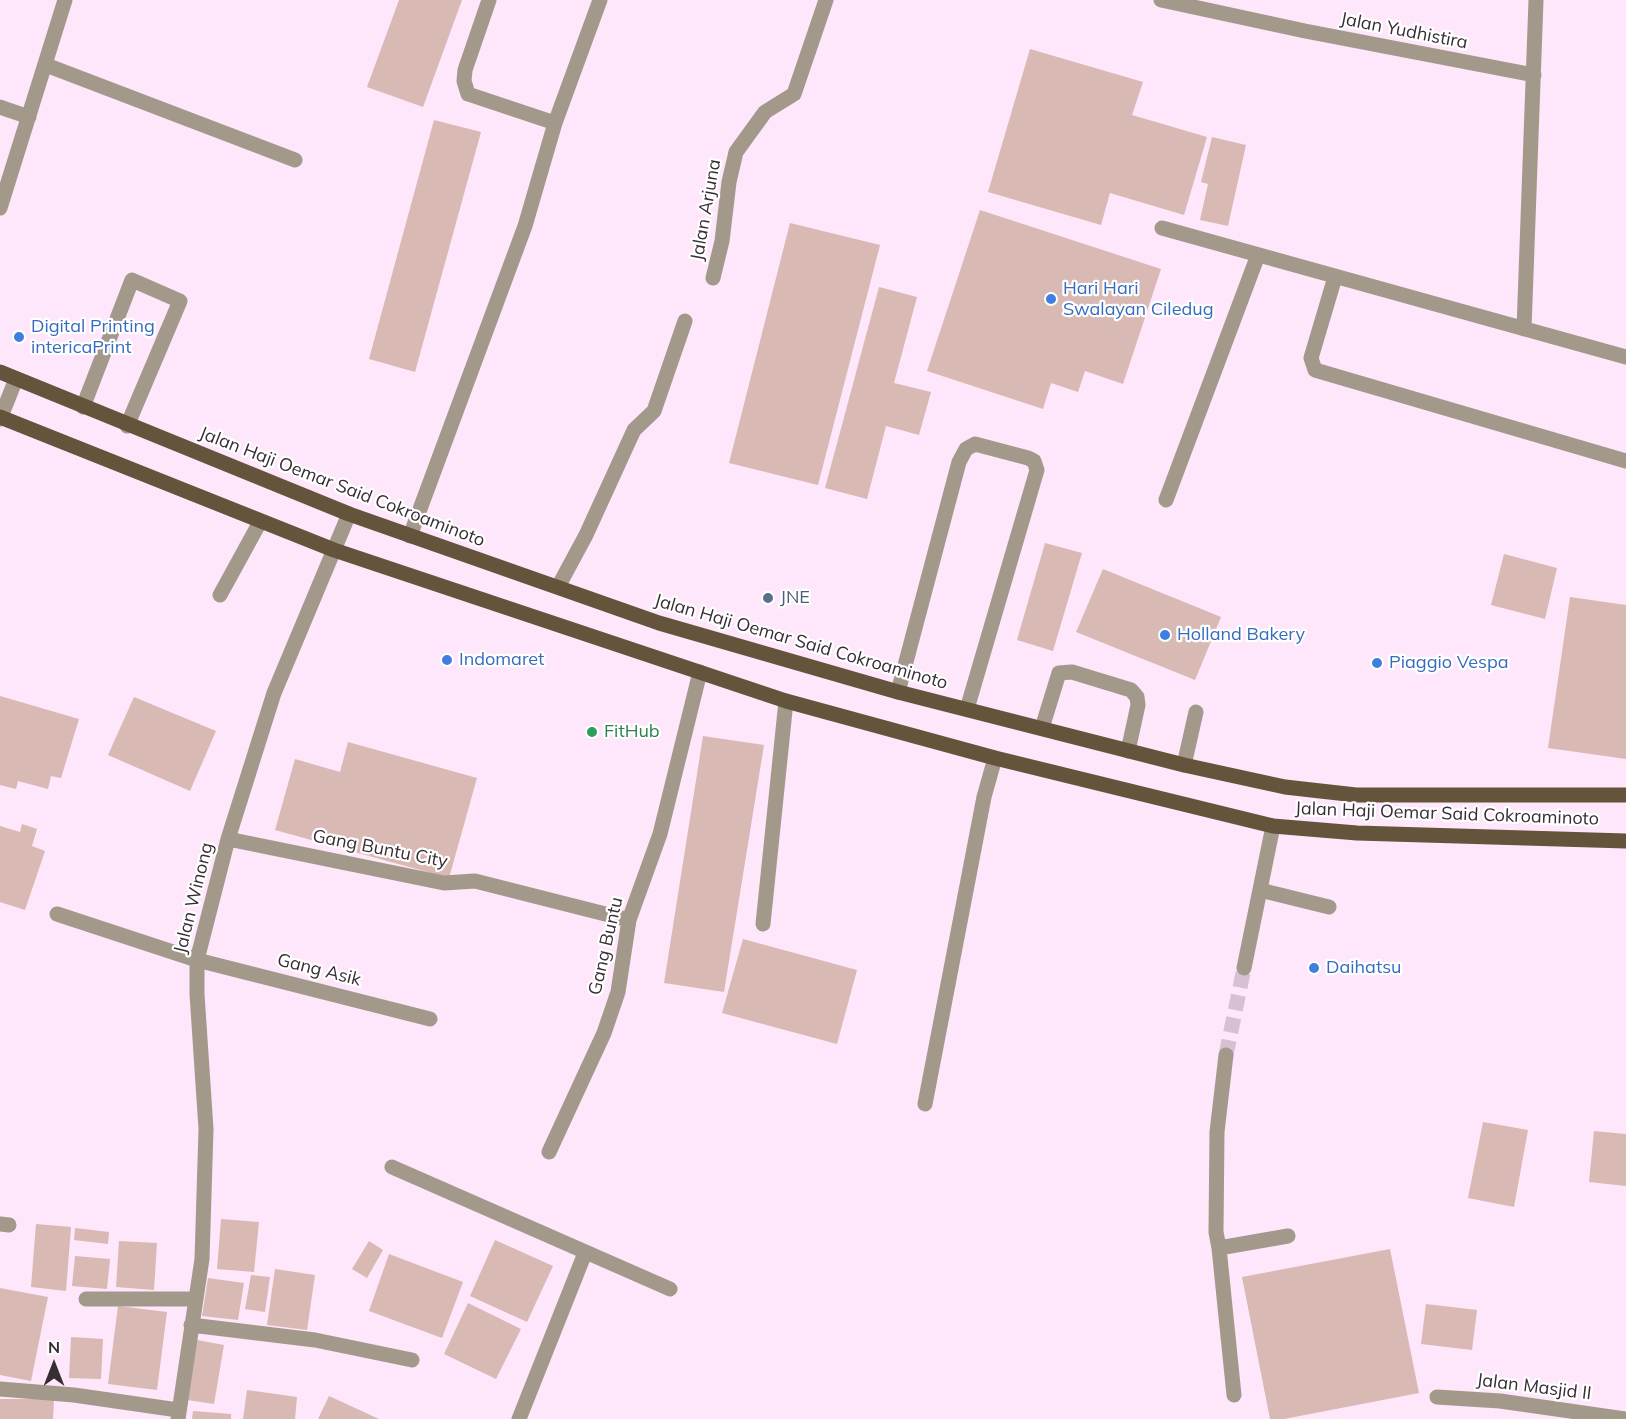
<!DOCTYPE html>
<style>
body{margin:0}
#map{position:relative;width:1626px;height:1419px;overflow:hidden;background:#fee6fb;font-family:Mulish,sans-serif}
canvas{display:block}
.north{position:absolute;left:24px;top:1335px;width:60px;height:60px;-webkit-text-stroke:4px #fff;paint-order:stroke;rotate:0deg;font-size:16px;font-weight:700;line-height:24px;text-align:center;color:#362d35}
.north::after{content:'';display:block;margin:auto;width:21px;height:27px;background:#362d35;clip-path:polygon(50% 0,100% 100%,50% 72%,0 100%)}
</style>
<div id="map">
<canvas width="1626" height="1419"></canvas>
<div class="north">N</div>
</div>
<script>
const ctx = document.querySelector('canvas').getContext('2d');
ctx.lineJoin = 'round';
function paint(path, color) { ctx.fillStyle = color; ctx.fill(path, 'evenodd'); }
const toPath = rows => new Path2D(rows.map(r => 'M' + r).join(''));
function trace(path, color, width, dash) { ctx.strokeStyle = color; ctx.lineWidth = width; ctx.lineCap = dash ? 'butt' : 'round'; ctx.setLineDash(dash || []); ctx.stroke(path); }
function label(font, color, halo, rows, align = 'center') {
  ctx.font = font + ' Mulish,sans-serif'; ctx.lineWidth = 4.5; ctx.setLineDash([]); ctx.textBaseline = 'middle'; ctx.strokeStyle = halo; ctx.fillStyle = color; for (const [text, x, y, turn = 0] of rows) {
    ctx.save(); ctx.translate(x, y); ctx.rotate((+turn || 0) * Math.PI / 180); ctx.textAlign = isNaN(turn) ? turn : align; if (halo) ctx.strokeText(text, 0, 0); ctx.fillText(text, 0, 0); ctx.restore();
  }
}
paint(toPath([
 [399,0,462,0,423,107,367,87],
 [1030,49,1143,82,1132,115,1207,137,1184,215,1110,193,1101,225,988,192],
 [434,120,481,132,415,372,369,359],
 [1212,137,1246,145,1228,226,1200,220,1208,184,1201,182],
 [980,210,1161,269,1123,384,1085,371,1078,392,1051,383,1043,409,927,371],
 [790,223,880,245,818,485,729,463],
 [879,287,917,297,894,383,931,392,919,435,886,426,867,499,825,488],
 [1045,543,1082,553,1053,651,1017,640],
 [1504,554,1557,568,1545,619,1491,605],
 [1103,569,1221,617,1195,680,1076,632],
 [1570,597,1626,605,1626,759,1548,748],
 [0,696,79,719,61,778,51,776,48,789,18,781,16,789,0,785],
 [134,697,216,731,190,791,108,755],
 [703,736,764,745,724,992,664,983],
 [348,742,477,778,449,878,275,830,295,759,340,772],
 [22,824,37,829,32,846,45,851,25,910,0,902,0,826,20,832],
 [743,939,857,970,837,1044,722,1013],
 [1483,1122,1528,1130,1514,1207,1468,1198],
 [1594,1131,1626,1134,1626,1186,1589,1182],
 [221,1219,259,1222,254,1272,217,1269],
 [36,1224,71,1227,66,1291,31,1287],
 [75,1228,109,1232,108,1244,74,1240],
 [495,1240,553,1266,527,1322,470,1296],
 [119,1241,157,1243,154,1290,116,1287],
 [369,1241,383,1250,367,1278,352,1269],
 [1390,1249,1419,1393,1284,1419,1270,1419,1242,1277],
 [389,1254,463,1282,442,1338,369,1311],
 [75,1256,110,1259,107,1289,72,1286],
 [275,1269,315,1275,307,1330,267,1325],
 [251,1275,270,1277,265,1312,245,1309],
 [208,1278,244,1283,238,1320,202,1316],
 [0,1288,48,1297,31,1381,0,1375],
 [468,1303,521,1329,496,1379,444,1354],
 [1426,1304,1477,1310,1472,1350,1421,1344],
 [118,1306,167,1312,157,1390,108,1384],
 [71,1337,103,1339,101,1379,69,1378],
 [197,1340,224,1345,214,1404,187,1400],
 [247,1390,297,1397,295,1419,243,1419],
 [329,1396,379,1419,318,1419],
 [0,1399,54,1399,53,1419,0,1419],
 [193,1411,231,1414,231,1419,192,1419]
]), '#d9b9b4');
trace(toPath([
 [1226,1055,1244,968]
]), '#d6c1d3', 15, [15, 8]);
trace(toPath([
 [489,0,465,70,464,81,468,94,555,123],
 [1161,0,1305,31,1534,75],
 [46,65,295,160],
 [0,107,29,117],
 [0,208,65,0],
 [1162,228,1626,357],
 [1335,277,1311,358,1315,370,1626,461],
 [713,278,722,241,729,182,736,152,765,112,794,94,826,0],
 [1524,329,1536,0],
 [83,407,132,280,180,301,127,426],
 [0,419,16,379],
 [1166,500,1258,255],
 [410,536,525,226,555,123,600,0],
 [558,587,586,535,634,430,654,411,685,321],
 [220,595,260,522],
 [898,692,959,462,966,449,975,444,1028,458,1034,461,1037,470,967,709],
 [1042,728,1059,673,1072,672,1131,690,1137,697,1138,705,1128,751],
 [1184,765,1196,712],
 [228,839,444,883,475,881,629,920],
 [1260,890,1329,907],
 [57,914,197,960,430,1019],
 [763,924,786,701],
 [1244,968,1273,826],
 [1226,1055,1217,1132,1216,1232,1219,1248,1288,1236],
 [925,1104,984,797,995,758],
 [549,1152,604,1033,618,992,629,920,660,834,700,672],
 [392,1167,670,1289],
 [0,1224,9,1225],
 [1219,1248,1234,1395],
 [86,1299,195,1299],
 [191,1325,315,1340,412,1360],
 [0,1389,74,1395,178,1410],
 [1437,1397,1500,1401,1626,1419],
 [178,1419,202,1259,206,1129,197,994,197,960,228,839,274,693,349,514],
 [519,1419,585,1253]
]), '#a2998b', 15);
trace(toPath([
 [0,372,349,514,659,623,898,692,1184,765,1285,787,1356,795,1626,795],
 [0,417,334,550,786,701,995,758,1273,826,1357,833,1626,841]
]), '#63543b', 15);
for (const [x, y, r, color] of [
 [1051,299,6,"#3f7fe0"],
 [19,337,6,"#3f7fe0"],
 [768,598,6,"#5c6f8a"],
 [1165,635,6,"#3f7fe0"],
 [447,660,6,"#3f7fe0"],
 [1377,663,6,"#3f7fe0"],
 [592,732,6,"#2e9e5b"],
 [1314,968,6,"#3f7fe0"]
]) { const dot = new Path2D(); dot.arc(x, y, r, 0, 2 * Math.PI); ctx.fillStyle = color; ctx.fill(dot); trace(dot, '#fff', 2); }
label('18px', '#362d35', '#fff', [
 ["Jalan Yudhistira",1404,31,11],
 ["Jalan Arjuna",706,210,-80],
 ["Jalan Haji Oemar Said Cokroaminoto",342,487,21],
 ["Jalan Haji Oemar Said Cokroaminoto",801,642,16],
 ["Jalan Haji Oemar Said Cokroaminoto",1447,814,2],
 ["Gang Buntu City",380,849,11],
 ["Jalan Winong",194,898,-76],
 ["Gang Buntu",606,946,-77],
 ["Gang Asik",319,970,14],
 ["Jalan Masjid II",1534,1387,7]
]);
label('18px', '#366cbe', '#fff', [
 ["Hari Hari",1063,289],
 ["Swalayan Ciledug",1063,310],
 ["Digital Printing",31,327],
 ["intericaPrint",31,348],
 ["Holland Bakery",1177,635],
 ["Indomaret",459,660],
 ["Piaggio Vespa",1389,663],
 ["Daihatsu",1326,968]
], 'left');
label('18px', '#4e5e75', '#fff', [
 ["JNE",780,598]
], 'left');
label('18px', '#27864d', '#fff', [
 ["FitHub",604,732]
], 'left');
</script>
